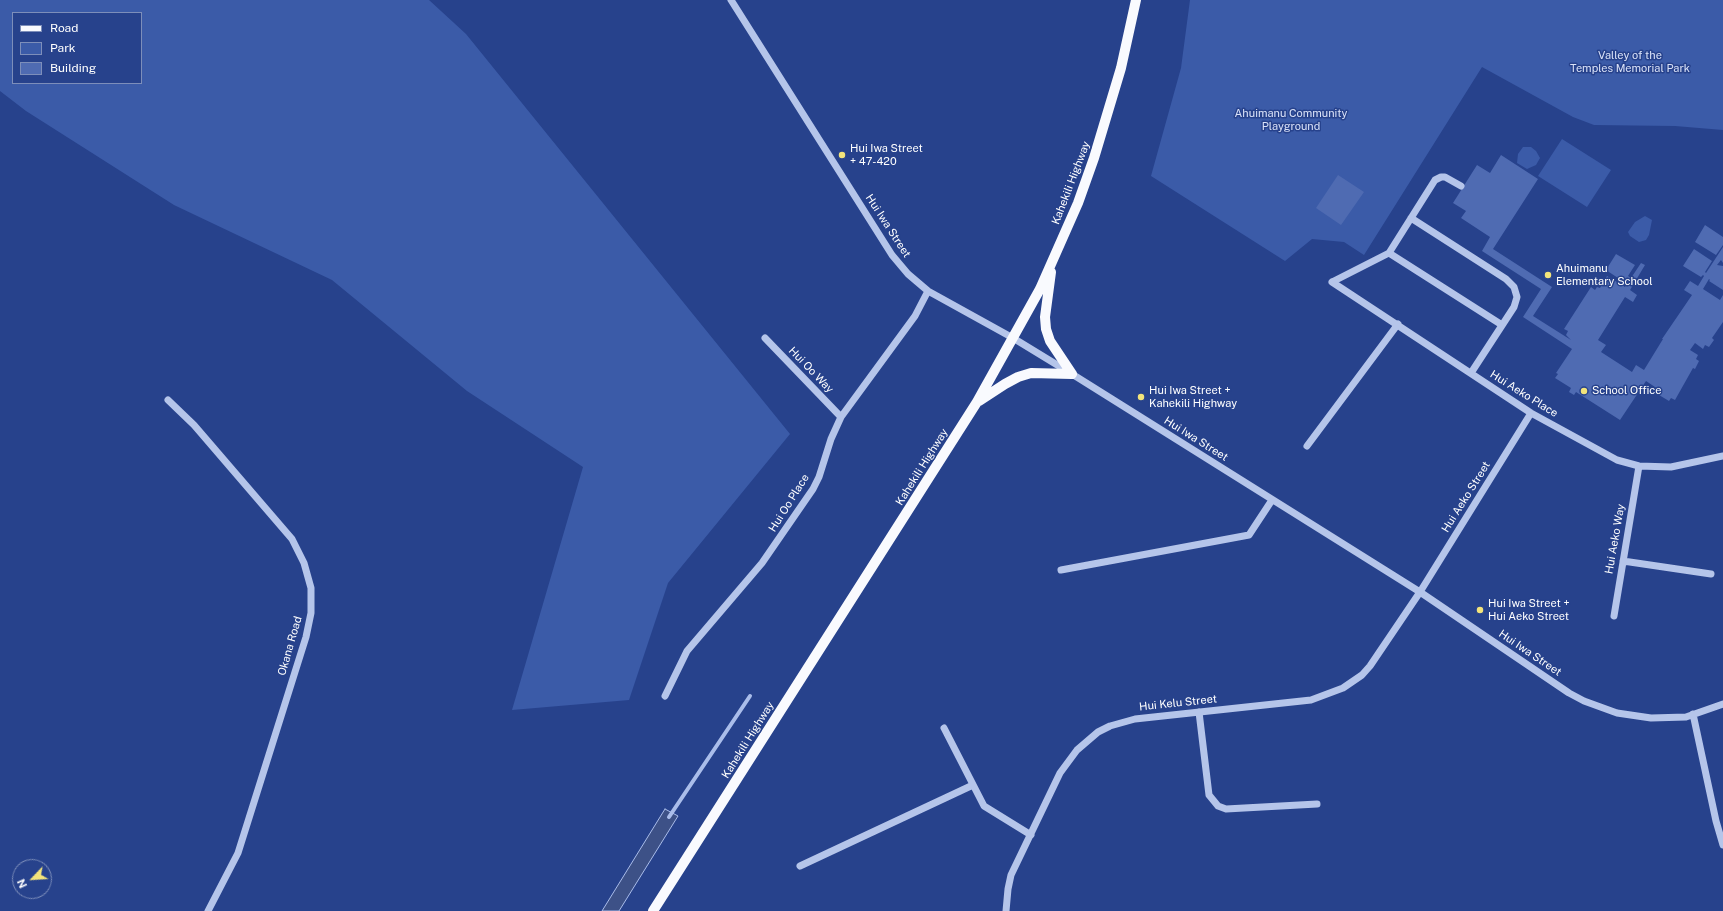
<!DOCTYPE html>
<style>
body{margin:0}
#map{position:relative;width:1723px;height:911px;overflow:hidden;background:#27428c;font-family:"Public Sans",sans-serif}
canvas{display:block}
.legend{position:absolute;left:12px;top:12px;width:130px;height:72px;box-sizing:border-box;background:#27428c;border:1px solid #7d8eba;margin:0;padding:5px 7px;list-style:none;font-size:12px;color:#fff}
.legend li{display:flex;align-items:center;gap:8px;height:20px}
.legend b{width:20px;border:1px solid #7d8eba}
.north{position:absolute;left:12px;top:859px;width:40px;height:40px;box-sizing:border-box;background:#27428c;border:1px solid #7d8eba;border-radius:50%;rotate:245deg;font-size:11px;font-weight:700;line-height:16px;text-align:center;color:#fff}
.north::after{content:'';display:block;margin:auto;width:14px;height:18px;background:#f3e47b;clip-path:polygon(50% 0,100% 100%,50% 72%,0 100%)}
</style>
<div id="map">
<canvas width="1723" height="911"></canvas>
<ul class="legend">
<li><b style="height:5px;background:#f9fafe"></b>Road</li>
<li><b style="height:11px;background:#3b5ba8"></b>Park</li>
<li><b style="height:11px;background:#4f6bb2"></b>Building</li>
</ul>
<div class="north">N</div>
</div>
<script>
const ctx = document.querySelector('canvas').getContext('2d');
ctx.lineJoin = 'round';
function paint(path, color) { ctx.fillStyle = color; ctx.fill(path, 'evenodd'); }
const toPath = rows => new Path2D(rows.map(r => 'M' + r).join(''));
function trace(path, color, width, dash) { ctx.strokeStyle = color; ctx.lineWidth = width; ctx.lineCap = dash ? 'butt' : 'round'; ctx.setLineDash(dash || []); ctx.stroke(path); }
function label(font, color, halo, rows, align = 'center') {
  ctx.font = font + ' "Public Sans",sans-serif'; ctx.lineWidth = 3; ctx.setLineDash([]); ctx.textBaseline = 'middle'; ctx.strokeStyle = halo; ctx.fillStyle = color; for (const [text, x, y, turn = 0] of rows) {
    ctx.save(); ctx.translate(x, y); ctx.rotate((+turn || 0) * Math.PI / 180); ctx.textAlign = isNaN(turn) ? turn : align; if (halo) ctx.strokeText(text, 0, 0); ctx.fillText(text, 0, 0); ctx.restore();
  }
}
paint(toPath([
 [0,0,429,0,466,34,790,434,668,583,629,700,512,710,583,467,467,391,332,280,174,205,26,111,0,91],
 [13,13,141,13,141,83,13,83],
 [1190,0,1723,0,1723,130,1675,126,1594,125,1573,117,1482,67,1364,255,1344,242,1312,239,1285,261,1151,176,1181,68],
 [1562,139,1611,170,1587,207,1538,176],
 [1523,147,1531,147,1536,151,1540,158,1536,165,1527,169,1517,163,1518,154],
 [1645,216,1652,220,1649,235,1646,240,1639,242,1630,236,1628,232,1635,222]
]), '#3b5ba8');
const water = toPath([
 [665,809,678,816,619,911,602,911,665,809]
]);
paint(water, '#3d5187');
trace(water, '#aabdea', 1);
trace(toPath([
 [669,817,750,696]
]), '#aabdea', 4);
paint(toPath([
 [1501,155,1538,179,1493,249,1552,287,1533,316,1571,340,1566,335,1568,331,1564,329,1591,287,1595,290,1597,287,1600,288,1607,276,1625,287,1628,282,1625,280,1624,282,1606,270,1616,254,1635,265,1628,276,1631,278,1641,263,1645,265,1630,290,1637,295,1633,302,1625,297,1598,340,1606,345,1601,352,1632,372,1636,365,1644,370,1663,339,1662,339,1692,295,1684,290,1690,281,1698,286,1704,276,1703,275,1701,277,1683,266,1694,249,1712,261,1705,272,1706,273,1723,247,1723,263,1721,260,1717,265,1723,266,1723,290,1709,281,1710,280,1709,279,1703,289,1720,300,1723,295,1723,322,1712,338,1714,340,1709,347,1705,345,1703,349,1695,343,1690,350,1698,355,1696,359,1699,361,1695,369,1693,368,1675,400,1671,398,1669,401,1659,395,1661,391,1646,381,1620,420,1576,392,1574,395,1569,392,1571,388,1555,378,1558,374,1556,373,1572,349,1523,317,1541,289,1482,251,1490,237,1461,218,1466,211,1453,203,1477,165,1490,173],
 [1338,175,1364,192,1341,225,1316,208],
 [1705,225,1723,237,1723,245,1716,255,1695,242]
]), '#4f6bb2');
trace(toPath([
 [731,0,892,255,908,274,928,291,1013,338,1072,374,1420,592,1569,693,1584,701,1617,713,1651,718,1686,717,1723,704],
 [1461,186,1445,177,1441,177,1435,180,1389,253,1502,325],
 [1411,218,1506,279,1514,287,1517,297,1514,307,1471,373],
 [1332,282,1531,413,1617,460,1639,466,1671,467,1723,456],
 [1332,282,1389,253],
 [765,338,841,417],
 [168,400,194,425,292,539,304,563,311,588,311,613,306,637,238,853,208,911],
 [1307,446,1398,324],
 [1623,561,1711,574],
 [1061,570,1249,535,1272,500],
 [1614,616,1639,466],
 [665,696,687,651,762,563,813,489,819,477,831,439,841,417,915,316,928,291],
 [1199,712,1209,795,1218,806,1226,809,1317,804],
 [1693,714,1716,821,1723,845],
 [944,728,984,806,1031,835],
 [800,866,973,785],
 [1006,911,1008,889,1011,875,1060,773,1077,750,1098,732,1110,726,1135,719,1311,700,1343,688,1362,675,1370,666,1420,592,1531,413]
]), '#b5c5ea', 7);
trace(toPath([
 [1051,272,1045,317,1046,329,1050,341,1072,374],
 [979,401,1005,384,1018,377,1031,373,1072,374],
 [653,911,977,402,1040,289,1078,203,1094,158,1121,68,1136,0]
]), '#f9fafe', 10);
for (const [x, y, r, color] of [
 [842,155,4,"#f3e47b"],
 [1548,275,4,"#f3e47b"],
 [1584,391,4,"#f3e47b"],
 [1141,397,4,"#f3e47b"],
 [1480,610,4,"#f3e47b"]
]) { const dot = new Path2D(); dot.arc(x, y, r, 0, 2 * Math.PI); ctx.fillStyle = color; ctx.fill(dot); trace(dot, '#27428c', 1.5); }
label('11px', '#dae2f8', '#27428c', [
 ["Valley of the",1630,56],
 ["Temples Memorial Park",1630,69],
 ["Ahuimanu Community",1291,114],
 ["Playground",1291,127]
]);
label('11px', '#fff', '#27428c', [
 ["Hui Iwa Street",850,149],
 ["+ 47-420",850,162],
 ["Ahuimanu",1556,269],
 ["Elementary School",1556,282],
 ["Hui Iwa Street +",1149,391],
 ["Kahekili Highway",1149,404],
 ["School Office",1592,391],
 ["Hui Iwa Street +",1488,604],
 ["Hui Aeko Street",1488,617]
], 'left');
label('11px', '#fff', '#27428c', [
 ["Kahekili Highway",1071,183,-69],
 ["Hui Iwa Street",888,226,57],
 ["Hui Oo Way",811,370,46],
 ["Hui Aeko Place",1524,394,32],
 ["Hui Iwa Street",1196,439,32],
 ["Kahekili Highway",922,467,-58],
 ["Hui Aeko Street",1466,497,-58],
 ["Hui Oo Place",789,503,-58],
 ["Hui Aeko Way",1615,539,-80],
 ["Okana Road",290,646,-74],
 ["Hui Iwa Street",1530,653,34],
 ["Hui Kelu Street",1178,703,-6],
 ["Kahekili Highway",748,740,-58]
]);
</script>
